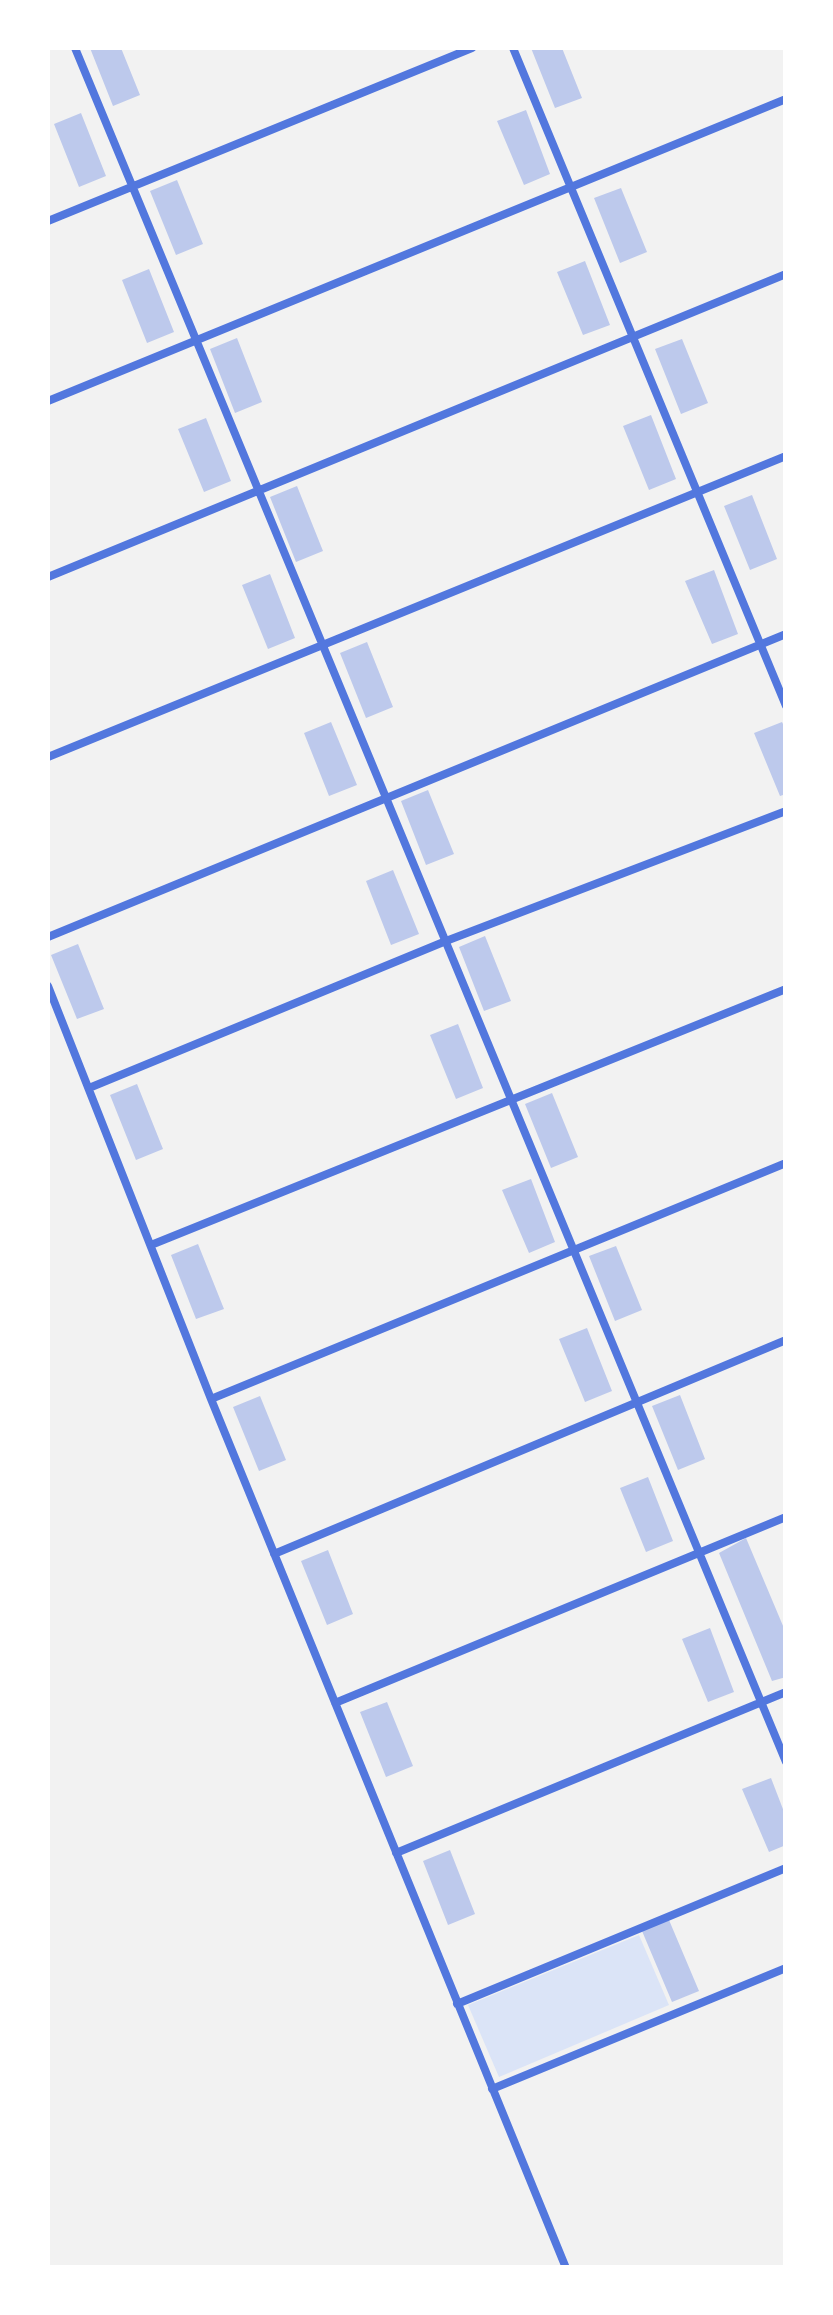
<!DOCTYPE html>
<style>
body{margin:0}
#map{position:relative;width:833px;height:2315px;overflow:hidden;background:#f2f2f2;font-family:"Roboto Condensed",sans-serif}
canvas{display:block}
.frame{position:absolute;inset:0;border:50px solid #fff;pointer-events:none}
</style>
<div id="map">
<canvas width="833" height="2315"></canvas>
<div class="frame"></div>
</div>
<script>
const ctx = document.querySelector('canvas').getContext('2d');
ctx.lineJoin = 'round';
function paint(path, color) { ctx.fillStyle = color; ctx.fill(path, 'evenodd'); }
const toPath = rows => new Path2D(rows.map(r => 'M' + r).join(''));
function trace(path, color, width, dash) { ctx.strokeStyle = color; ctx.lineWidth = width; ctx.lineCap = dash ? 'butt' : 'round'; ctx.setLineDash(dash || []); ctx.stroke(path); }
paint(toPath([
 [639,1935,669,2005,499,2077,468,2005]
]), '#dbe4f7');
paint(toPath([
 [90,48,121,48,140,95,113,106],
 [531,48,562,48,582,98,555,108],
 [526,110,550,174,524,185,497,121],
 [81,113,106,176,79,187,54,124],
 [177,180,203,244,176,255,150,191],
 [621,188,647,252,620,263,594,198],
 [585,261,610,325,583,335,557,272],
 [149,269,174,332,147,343,122,280],
 [237,338,262,402,235,413,210,349],
 [682,339,708,403,681,414,655,349],
 [651,415,676,479,649,490,623,426],
 [206,418,231,481,204,492,178,429],
 [297,486,323,551,296,562,270,497],
 [752,495,777,559,750,570,724,506],
 [714,570,738,634,712,644,685,581],
 [270,574,295,638,268,649,242,585],
 [367,642,393,707,366,718,340,653],
 [331,722,357,785,329,796,304,733],
 [782,722,786,730,786,794,780,796,754,733],
 [428,790,454,854,426,865,401,801],
 [393,870,419,934,391,945,366,881],
 [485,936,511,1001,484,1011,459,947],
 [78,944,104,1009,77,1019,51,955],
 [458,1024,483,1088,456,1099,430,1035],
 [137,1084,163,1149,136,1160,110,1095],
 [552,1093,578,1157,551,1168,525,1104],
 [531,1179,555,1242,529,1253,502,1190],
 [198,1244,224,1309,196,1319,171,1255],
 [616,1246,642,1310,615,1321,589,1256],
 [587,1328,612,1391,585,1402,559,1339],
 [680,1395,705,1459,678,1470,652,1406],
 [260,1396,286,1460,259,1471,233,1407],
 [648,1477,673,1541,646,1552,620,1488],
 [746,1538,786,1633,786,1677,772,1681,719,1553],
 [328,1550,353,1614,327,1625,301,1561],
 [710,1628,734,1692,708,1702,682,1639],
 [387,1702,413,1766,386,1777,360,1712],
 [771,1778,786,1817,786,1845,769,1852,742,1789],
 [450,1850,475,1914,448,1925,423,1861],
 [669,1920,699,1991,672,2002,642,1931]
]), '#bdc9ec');
trace(toPath([
 [75,48,786,1762],
 [513,48,786,706],
 [48,221,472,48],
 [48,401,786,99],
 [48,577,786,274],
 [48,757,786,456],
 [48,937,786,634],
 [48,986,211,1399,566,2268],
 [89,1088,446,941,786,811],
 [151,1245,786,989],
 [211,1399,786,1163],
 [274,1554,786,1340],
 [335,1703,786,1517],
 [396,1853,786,1692],
 [457,2004,786,1868],
 [492,2089,786,1968]
]), '#5277de', 8);
</script>
